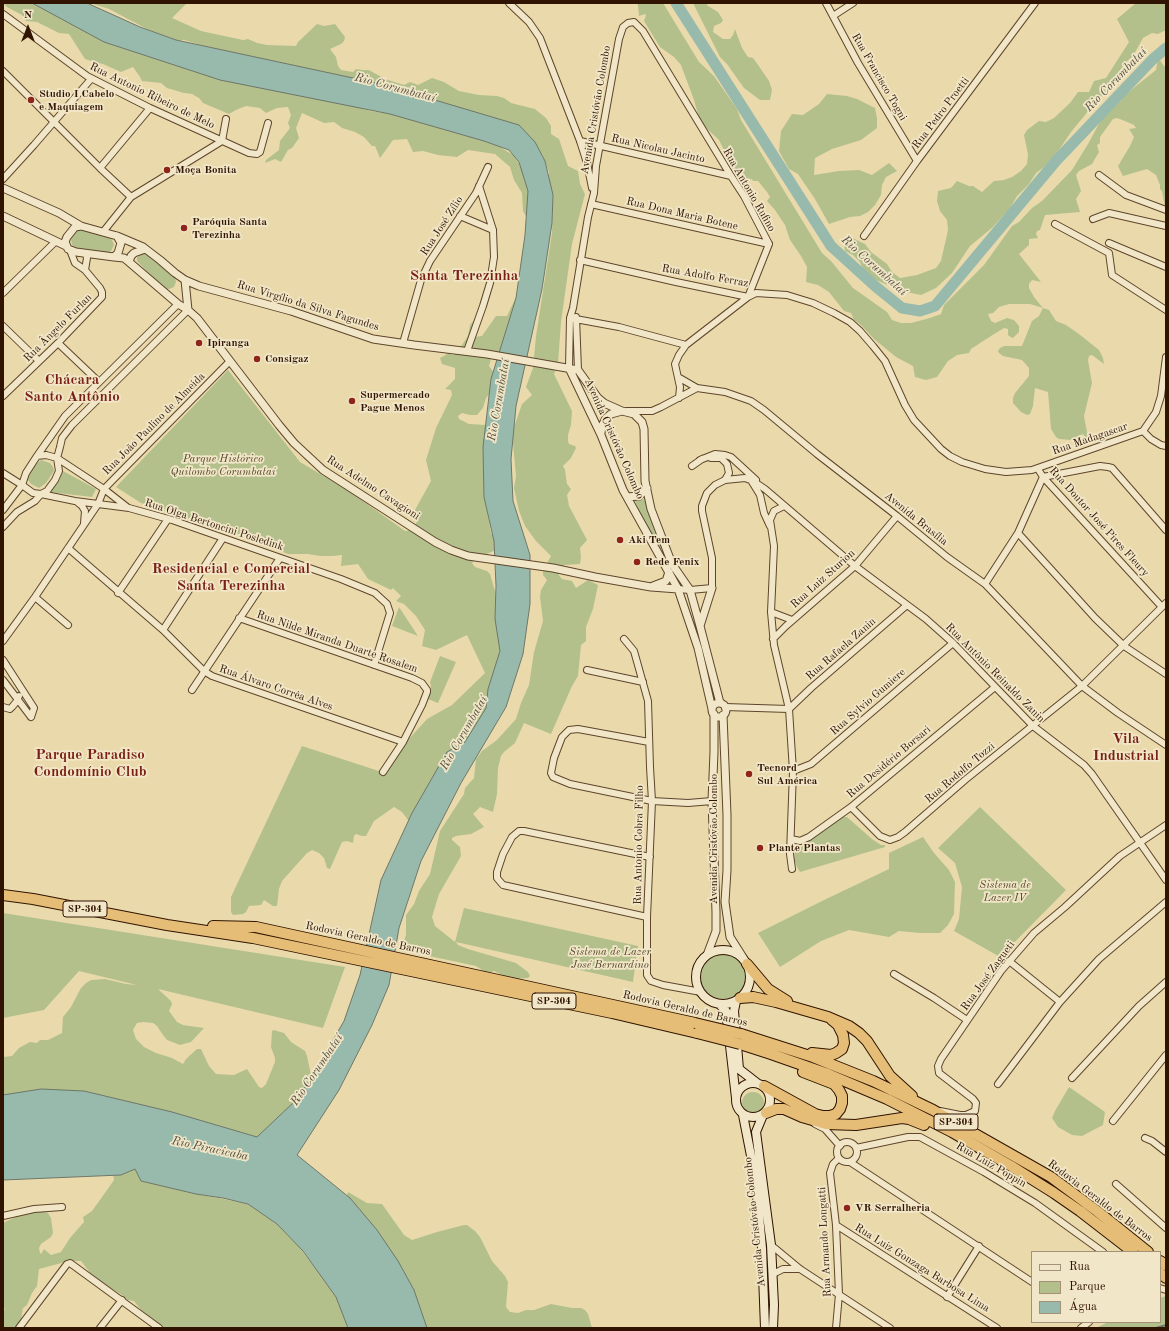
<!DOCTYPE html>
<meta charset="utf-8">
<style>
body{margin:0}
#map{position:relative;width:1169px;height:1331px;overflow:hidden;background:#eadaab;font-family:"Old Standard TT",serif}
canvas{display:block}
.frame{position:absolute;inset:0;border:4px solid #301301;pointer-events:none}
.legend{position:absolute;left:1031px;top:1251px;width:130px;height:72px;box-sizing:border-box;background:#f1e7c8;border:1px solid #a49278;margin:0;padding:5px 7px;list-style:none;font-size:12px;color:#301301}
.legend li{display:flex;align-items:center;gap:8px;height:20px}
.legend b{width:20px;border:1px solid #a49278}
.north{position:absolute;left:8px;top:8px;width:40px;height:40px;-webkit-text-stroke:3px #f1e7c8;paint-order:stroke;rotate:0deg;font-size:11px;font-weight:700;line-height:16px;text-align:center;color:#301301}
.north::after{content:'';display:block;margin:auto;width:14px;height:18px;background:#301301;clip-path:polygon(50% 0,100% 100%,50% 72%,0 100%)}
</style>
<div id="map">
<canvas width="1169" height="1331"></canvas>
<div class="frame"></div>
<ul class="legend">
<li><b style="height:5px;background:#f1e7c8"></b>Rua</li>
<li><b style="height:11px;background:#b3c08c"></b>Parque</li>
<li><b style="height:11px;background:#98baad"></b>Água</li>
</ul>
<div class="north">N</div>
</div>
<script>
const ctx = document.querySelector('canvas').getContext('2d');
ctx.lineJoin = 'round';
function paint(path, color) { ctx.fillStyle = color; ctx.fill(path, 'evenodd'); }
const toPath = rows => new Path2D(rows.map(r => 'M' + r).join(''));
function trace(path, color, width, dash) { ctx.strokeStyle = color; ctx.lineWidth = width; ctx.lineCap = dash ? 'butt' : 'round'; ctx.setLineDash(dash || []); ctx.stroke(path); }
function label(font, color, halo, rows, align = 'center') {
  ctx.font = font + ' "Old Standard TT",serif'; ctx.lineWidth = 3.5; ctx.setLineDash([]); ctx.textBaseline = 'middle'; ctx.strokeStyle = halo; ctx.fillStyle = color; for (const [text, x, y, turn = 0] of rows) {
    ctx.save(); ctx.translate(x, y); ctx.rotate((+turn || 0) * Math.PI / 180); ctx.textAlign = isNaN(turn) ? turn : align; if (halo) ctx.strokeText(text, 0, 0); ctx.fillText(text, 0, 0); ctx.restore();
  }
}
paint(toPath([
 [3,3,42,3,370,111,400,115,487,139,513,155,525,172,533,193,530,224,523,211,522,193,514,180,510,167,495,154,468,150,457,157,438,155,423,151,413,152,407,139,393,140,380,158,375,146,372,146,364,137,355,132,342,128,334,122,324,123,302,113,296,128,299,138,292,148,288,150,281,162,275,159,265,163,266,160,279,150,280,141,290,128,288,123,291,115,288,107,277,108,266,113,260,108,246,106,236,110,229,114,203,103,199,98,192,94,184,93,167,88,161,83,142,81,140,77,133,67,121,72,103,64,94,62,85,59,69,34,59,33,37,22,26,21,22,15,7,7],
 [90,3,187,3,172,18,201,31,243,40,248,39,257,43,267,45,296,46,298,42,317,24,324,26,335,24,345,37,344,41,341,44,330,49,336,57,338,66,341,70,353,72,356,69,362,70,369,70,385,79,404,85,410,82,418,85,432,78,444,82,459,91,479,95,497,96,504,98,511,103,535,109,546,118,551,126,551,134,559,139,568,166,578,171,580,184,585,194,572,244,561,322,558,364,554,374,572,411,571,425,568,435,568,441,569,444,575,446,576,448,571,458,563,466,565,470,567,484,571,489,567,495,569,506,587,540,580,548,581,557,580,564,564,565,558,574,562,579,572,581,576,588,588,580,598,585,593,609,586,627,586,641,581,645,578,676,572,686,551,734,524,723,515,743,504,752,501,756,498,768,497,794,493,812,480,807,473,814,484,827,471,834,456,836,452,838,452,840,460,847,461,856,439,894,432,917,435,926,455,942,464,908,638,946,633,982,456,942,458,945,468,949,516,963,528,972,530,976,528,978,511,979,494,971,489,973,485,972,476,966,401,950,406,935,406,915,414,904,419,891,430,874,440,831,464,794,465,788,474,778,476,759,482,751,497,740,516,719,521,703,529,685,534,652,543,621,540,597,541,590,547,580,543,575,543,570,551,556,536,541,525,526,519,511,514,488,516,476,512,433,522,404,532,395,526,387,533,368,536,336,552,233,553,194,549,182,549,172,542,154,535,147,184,40,177,41,147,29,109,9],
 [637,3,663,3,699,62,714,76,737,109,741,120,822,253,831,261,853,288,887,312,892,320,901,323,911,323,930,318,941,314,944,305,984,265,1012,226,1019,222,1032,208,1042,201,1072,170,1088,144,1102,118,1109,111,1118,99,1120,102,1126,94,1156,70,1158,59,1159,59,1164,66,1166,66,1166,207,1165,207,1162,191,1160,189,1160,185,1156,175,1147,169,1123,176,1118,166,1130,146,1134,137,1129,129,1136,128,1134,125,1125,121,1117,118,1113,119,1100,137,1100,143,1097,145,1099,152,1092,164,1079,171,1076,175,1081,191,1076,199,1080,212,1045,215,1040,230,1037,231,1036,234,1038,238,1029,239,1029,245,1019,254,1041,282,1032,280,1029,284,1029,288,1034,297,1043,308,1049,310,1056,321,1066,325,1079,334,1099,350,1103,358,1104,364,1092,355,1089,356,1088,360,1092,383,1084,416,1087,432,1091,441,1087,439,1083,434,1072,440,1059,439,1056,437,1051,429,1048,392,1035,388,1033,406,1030,414,1027,415,1021,412,1013,403,1013,398,1015,393,1029,376,1029,368,1022,360,1003,356,999,353,998,351,1000,348,1004,346,1022,346,1032,321,1039,316,1043,308,1030,304,1009,304,999,307,993,313,988,314,991,321,995,323,1007,318,1014,320,1019,326,1019,332,1014,337,1012,338,1008,335,1008,329,1004,328,991,336,971,349,969,353,957,355,948,361,937,377,926,380,915,377,913,366,896,357,874,339,861,325,854,320,851,313,844,311,829,292,818,285,806,282,807,267,801,256,790,240,785,225,775,210,767,201,770,197,767,192,758,181,753,181,752,179,746,180,743,178,738,178,719,140,703,125,699,118,694,100,681,65,674,57,660,47,644,21,646,15,645,14,639,16,638,5],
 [693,3,706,3,708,6,718,12,723,20,721,23,714,26,713,32,723,39,730,39,733,35,735,29,742,48,748,57,753,58,756,62,769,81,772,90,770,100,760,100,744,88,727,64,720,57],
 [1136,3,1166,3,1166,30,1158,34,1152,33,1143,38,1133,56,1125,63,1115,81,1115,84,1109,88,1090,109,1071,132,1059,150,1044,167,1036,173,1029,184,1017,196,1009,210,1000,219,993,227,970,246,952,273,936,288,921,295,901,291,865,275,860,262,853,255,845,251,844,244,848,236,865,244,871,252,887,264,892,272,900,278,917,275,936,268,941,261,948,230,947,220,940,211,937,201,938,191,951,188,957,181,969,186,973,186,982,192,994,181,1004,180,1012,177,1021,171,1027,164,1028,154,1024,135,1027,130,1039,121,1046,122,1054,118,1070,103,1078,92,1089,92,1094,81,1106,78,1129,42,1117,19],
 [827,94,847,96,857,99,875,108,877,118,877,128,861,140,832,149,815,158,814,175,839,171,859,170,872,175,889,163,897,171,886,177,882,185,881,195,875,205,868,212,860,216,850,217,829,224,815,199,798,174,789,169,779,151,781,131,792,114,803,115,819,104],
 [79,228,107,236,112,240,114,245,111,251,106,254,79,249,72,245,71,239,74,232],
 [145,253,175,277,176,282,174,287,169,289,164,289,137,261,137,258,140,254],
 [528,272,503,351,495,355,491,359,489,366,494,373,491,392,486,398,483,408,477,415,470,415,462,413,458,416,459,419,469,424,486,425,485,499,491,533,503,547,477,558,472,563,475,567,487,571,490,574,500,608,500,651,497,693,412,830,408,820,402,812,394,807,374,821,366,836,362,836,356,834,354,836,353,843,347,841,342,842,330,869,327,868,324,858,319,853,312,850,307,853,282,881,279,889,277,906,273,906,264,900,261,905,249,906,246,912,243,914,233,915,231,912,231,897,302,746,385,773,408,740,427,719,452,705,485,673,467,635,436,650,422,646,425,630,416,616,404,604,396,601,401,596,393,588,391,590,368,579,358,564,341,566,342,555,333,556,320,556,308,554,288,554,256,542,251,538,185,518,141,503,116,487,228,370,300,462,349,491,405,531,407,531,415,526,417,521,415,510,431,481,426,460,436,428,452,395,451,390,445,389,455,379,455,368,442,364,440,358,449,353,452,355,456,354,468,336,470,325,476,318,475,337,482,336,496,316,507,316],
 [41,460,50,463,53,467,54,471,46,483,39,488,31,484,28,480,28,476,35,465],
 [63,471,96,489,92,497,49,492,59,481],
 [646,499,655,532,663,549,660,548,649,531,635,501],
 [399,607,418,636,392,626],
 [440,656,456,662,438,703,428,699,431,686,430,682],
 [980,807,1066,890,1000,957,954,931,959,919,962,887,955,863,938,848],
 [842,817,847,817,872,839,881,845,885,845,885,847,800,872,797,867,794,859,795,852],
 [923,837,934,853,949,870,955,882,954,914,948,925,940,933,920,933,899,931,889,937,849,930,821,941,780,967,758,933,824,900,889,869,889,853],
 [3,913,345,967,323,1028,158,989,171,1001,172,1004,169,1011,177,1022,183,1025,204,1028,191,1042,180,1045,167,1040,163,1035,157,1026,153,1023,143,1022,137,1023,133,1030,136,1039,144,1047,156,1053,172,1058,183,1064,186,1059,197,1049,201,1049,209,1066,216,1074,234,1075,247,1069,259,1087,262,1088,266,1084,275,1062,275,1058,271,1047,272,1031,274,1030,284,1033,291,1042,305,1051,307,1056,311,1075,303,1098,258,1139,3,1111,3,1057,12,1056,19,1048,30,1042,37,1043,40,1040,48,1040,62,1033,63,1017,71,1007,81,988,86,983,91,980,105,979,126,984,137,985,79,971,44,1010,3,1018],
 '700 976a23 23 0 1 1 46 0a23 23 0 1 1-46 0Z',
 [1069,1087,1105,1112,1103,1125,1082,1136,1072,1135,1058,1127,1052,1118,1055,1111],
 '742 1103a11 11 0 1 1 22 0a11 11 0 1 1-22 0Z',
 [135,1169,142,1181,193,1193,248,1204,277,1224,299,1247,337,1297,348,1328,164,1328,141,1310,134,1301,128,1300,122,1295,94,1278,81,1261,69,1261,39,1269,37,1286,32,1293,27,1305,23,1308,21,1319,18,1328,3,1328,3,1313,5,1309,3,1307,3,1223,22,1214,43,1211,48,1213,51,1218,53,1233,51,1237,41,1244,39,1248,40,1253,41,1254,44,1249,51,1255,61,1252,70,1238,84,1222,83,1217,92,1211,107,1190,114,1180,113,1175,121,1175],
 [348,1192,367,1203,382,1204,404,1235,412,1240,437,1232,464,1225,467,1225,475,1231,480,1237,492,1261,505,1276,508,1282,506,1307,510,1312,518,1313,526,1310,534,1310,551,1304,572,1308,581,1308,585,1310,588,1314,592,1328,410,1328,346,1200],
 [1166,1296,1166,1328,1096,1328,1108,1322,1160,1322,1160,1298]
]), '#b3c08c');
const water = toPath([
 [32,3,87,3,140,27,176,40,381,84,519,125,535,142,545,161,553,195,552,223,542,289,516,406,511,459,513,501,530,555,530,604,523,654,506,707,461,783,421,861,399,928,389,985,372,1025,339,1090,297,1155,350,1198,377,1230,398,1261,414,1290,427,1328,348,1328,336,1297,303,1251,277,1224,248,1204,223,1198,196,1194,141,1181,135,1169,121,1175,3,1180,3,1095,41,1089,84,1091,172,1112,257,1137,294,1102,308,1083,344,1021,360,975,381,880,412,813,447,752,465,742,486,708,488,689,500,651,495,619,496,586,494,541,484,497,483,447,491,379,516,298,525,235,528,191,519,162,509,150,484,141,390,114,220,80,104,42,32,3]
]);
paint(water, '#98baad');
trace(water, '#6e7768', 1);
trace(toPath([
 [1156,1328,1166,1325]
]), '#6e7768', 2);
trace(toPath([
 [676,3,831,246,875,286,902,308,920,311,935,306,1056,161,1152,60,1166,48]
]), '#98baad', 11);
const minor = toPath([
 [509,3,529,22,540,38,580,141,587,163,592,188],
 [826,3,858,63,917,161],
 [3,14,87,76,150,108,249,153,257,154,260,152,268,123],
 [833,16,853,3],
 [3,71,100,168,131,197],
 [580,141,731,176],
 [100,168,150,108],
 [1099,175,1126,195,1166,210],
 [3,179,34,145,91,79],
 [591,204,769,244],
 [460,216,493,230],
 [1093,219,1109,213,1166,226],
 [1055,224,1109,253,1112,275,1166,310],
 [103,232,131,197,222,141,226,119],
 [864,236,917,161,1035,3],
 [1109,243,1166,267],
 [580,260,676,282,748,297,756,293,787,295,813,303,834,313,850,322,860,331,873,346,885,361,905,405,914,420,941,449,950,456,962,462,985,469,1006,472,1032,470,1143,431,1156,412,1161,396,1166,357],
 [85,270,87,258,86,254],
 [3,293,55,242],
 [576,317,578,370],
 [570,318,619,327,686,345],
 [3,326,39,361],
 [58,343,99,382],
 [403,343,421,280,430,261,476,193,488,167],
 [467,351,483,306,490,283,494,257,493,230,479,186],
 [569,368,570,318,573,308,588,217,594,193,596,166,619,39,623,27,628,23,634,22,643,31,731,176,744,196,769,244,748,297,686,345,679,355,675,364,680,387,679,398],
 [678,377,697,388],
 [3,396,58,343,102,297,102,292,100,288,85,270,75,263,70,250],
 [627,411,652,411,661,407,697,388,725,392,751,401,764,410,817,454,897,516,947,557,985,584,1082,686,1118,713,1166,745],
 [1143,431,1151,439,1161,445,1166,446],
 [46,455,57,458,59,471,55,480,47,491,41,494,33,493,22,485,26,473,37,456,46,455],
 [37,456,65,416,178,304],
 [711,458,721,458,727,464,729,473,725,480],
 [700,460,715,454,725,455,731,457,756,480],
 [692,466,702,459],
 [1038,469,1043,477,1162,607],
 [3,473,22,485,3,510],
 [1043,477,1100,466,1108,467,1112,468,1166,530],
 [752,482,760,495,764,513,770,526],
 [77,502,82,506,85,511,84,523],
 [784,506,774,511,770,520,774,546,771,612,774,645,789,709,793,771,790,854,792,869],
 [127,507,104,489,57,458,60,447,62,438,72,425,188,310],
 [3,527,17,512,35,501,41,494,75,501,129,508,172,520,341,579,375,593,387,604,390,613,374,665],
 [1018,533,1095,618,1124,646,1166,674],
 [68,548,163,630,204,671,212,676,403,742],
 [985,584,1018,533,1043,477],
 [678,589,690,590,712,588,712,558,702,511,702,506,707,493,715,485,725,480,745,478,753,481,765,489,855,566,926,619,953,643,1033,726,1084,765,1092,774,1166,880],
 [118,593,168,519],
 [35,597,68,625],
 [771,612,792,620],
 [239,618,412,678,422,683,427,690,427,692,422,705,403,742,383,772],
 [163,630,223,538],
 [624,639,634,651,648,701,650,767,652,801,647,917,647,975,651,981,663,985,701,992],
 [773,639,786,626,855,566,897,516],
 [3,641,35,597,98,504,104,489,229,362],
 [3,660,34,708,31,717],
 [587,670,643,682],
 [3,680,31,717],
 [192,690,280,558],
 [3,707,10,709,12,707,17,701,19,696],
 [725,707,789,709],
 [789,709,811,688,907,605],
 [649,742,578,729,569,730,562,737,554,758,551,773,553,777,570,784,652,801,688,803,712,801],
 [793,771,811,764,953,643],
 [851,807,880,836,890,840,898,837,905,832,965,780,1082,686,1166,603],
 [791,839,800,841,809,837,851,807,995,687],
 [647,917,503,885,497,878,497,872,503,854,512,837,519,831,524,831,650,857],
 [1009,961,1060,1002],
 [894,974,934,998,967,1020],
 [1072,1078,1139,1006,1166,982],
 [998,1084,1060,1002,1099,959,1166,902],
 [940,1111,960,1115,966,1115,975,1111,976,1103,973,1099,939,1073,938,1066,941,1059,1001,971,1034,933,1065,907,1120,856,1166,825],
 [1113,1121,1166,1055],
 [815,1124,825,1129,840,1146],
 [1145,1138,1152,1141,1166,1152],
 '837 1152a10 10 0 1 1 20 0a10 10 0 1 1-20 0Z',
 [856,1148,908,1137,920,1137,984,1172,1035,1203,1103,1252],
 [850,1162,1032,1282],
 [1116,1184,1166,1228],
 [3,1216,34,1209,62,1207],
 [836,1225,997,1328],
 [771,1245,800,1269,890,1328],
 [773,1274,783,1269,800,1269],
 [1160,1288,1166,1290],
 [947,1297,979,1246],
 [19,1328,67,1264,70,1263,159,1328],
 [100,1328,122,1300],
 [836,1328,839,1294,836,1225,830,1173,833,1164,839,1158],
 [1081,1328,1089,1322]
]);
const tertiary = toPath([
 [3,188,59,213,81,226],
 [3,216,66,246],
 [81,226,117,236,121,243,118,253,114,257,76,252,68,249,65,242,67,237,75,227,81,226],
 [117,236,143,247,160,260,175,273,185,280,199,286,291,311,373,339,414,345,487,354,578,370,598,398,604,403,622,411,634,414,642,422,644,429,645,481,651,509,672,564,690,590,700,626,720,703],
 [114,257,124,258,129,262,178,304,188,310,197,318,279,425,294,443,323,470,435,542,451,550,468,556,553,568,595,577,651,587,678,589],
 [129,262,131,256,134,253,145,249],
 [185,280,188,310],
 [569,368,601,435,623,490,678,589,698,648,712,709],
 [601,433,602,426,606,418,611,414,622,411],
 [627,497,639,496,647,488],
 [653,586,666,581,669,572],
 [700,626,712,588],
 '712 710a7 7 0 1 1 14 0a7 7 0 1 1-14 0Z',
 [723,715,727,815,727,870,725,902,730,937,744,959],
 [707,955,716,931,716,912,712,801,714,752,714,714]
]);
const secondary = toPath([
 '696 977a27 27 0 1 1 54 0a27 27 0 1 1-54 0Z',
 [736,1001,734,1011,739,1069,757,1083],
 [719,1004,726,1011,736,1098],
 '736 1100a17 17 0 1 1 34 0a17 17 0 1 1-34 0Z',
 [743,1115,753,1166,758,1204,762,1248,765,1328],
 [763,1115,756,1132,771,1245,774,1305,773,1328]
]);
const trunk = toPath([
 [3,895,33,899,167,925,253,938,612,1013,697,1033],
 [213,926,256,927,695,1023],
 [747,964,768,989,787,1001],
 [740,998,753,997,776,1002,828,1017,849,1026,859,1033,867,1041,890,1076,912,1096],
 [741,1034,813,1057,873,1081,933,1110,1051,1177,1097,1211,1148,1252],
 [740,1044,771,1054,828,1074,887,1099,952,1132,1011,1166,1054,1193,1080,1211,1133,1252],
 [812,1053,831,1055,836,1053,842,1049,844,1043,843,1035,838,1025,832,1020],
 [764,1086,815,1114,823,1116,830,1116,836,1114,840,1109,842,1103,842,1096,839,1090,834,1084,803,1072],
 [766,1113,776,1109,784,1109,802,1117,826,1124,856,1125,902,1118,909,1119,924,1125],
 [1160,1261,1166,1265],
 [1160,1273,1166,1278]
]);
trace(minor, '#5e452c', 8);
trace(tertiary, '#5e452c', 9);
trace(secondary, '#301301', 10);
trace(trunk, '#301301', 12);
trace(minor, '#f1e7c8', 6);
trace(tertiary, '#f1e7c8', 7);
trace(secondary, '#f1e7c8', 8);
trace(trunk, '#e5bd76', 10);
const trunkBridge = toPath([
 [695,1023,741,1034],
 [697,1033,740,1044]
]);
trace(trunkBridge, '#301301', 12, []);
trace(trunkBridge, '#e5bd76', 10);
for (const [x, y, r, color] of [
 [31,100,4,"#8f2418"],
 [167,170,4,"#8f2418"],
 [184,228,4,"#8f2418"],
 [199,343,4,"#8f2418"],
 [257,359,4,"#8f2418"],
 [352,401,4,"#8f2418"],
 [620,540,4,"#8f2418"],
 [637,562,4,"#8f2418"],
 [749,774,4,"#8f2418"],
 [760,848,4,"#8f2418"],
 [847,1208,4,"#8f2418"]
]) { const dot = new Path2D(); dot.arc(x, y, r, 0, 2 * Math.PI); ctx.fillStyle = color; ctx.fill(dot); trace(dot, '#f1e7c8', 1.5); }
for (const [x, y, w] of [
 [85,909,44],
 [554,1001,44],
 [956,1122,44]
]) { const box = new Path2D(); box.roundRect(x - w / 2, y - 8, w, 16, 3); ctx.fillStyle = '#f1e7c8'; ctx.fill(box); trace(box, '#301301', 1); }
label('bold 10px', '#301301', null, [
 ["SP-304",85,909],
 ["SP-304",554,1001],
 ["SP-304",956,1122]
]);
label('11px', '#301301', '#f1e7c8', [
 ["Rua Francisco Togni",879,77,60],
 ["Rua Antonio Ribeiro de Melo",152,96,26],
 ["Avenida Cristóvão Colombo",596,110,-80],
 ["Rua Pedro Proetti",941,113,-53],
 ["Rua Nicolau Jacinto",658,149,13],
 ["Rua Antonio Rufino",749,190,60],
 ["Rua Dona Maria Botene",682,214,13],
 ["Rua José Zílio",442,226,-57],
 ["Rua Adolfo Ferraz",705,276,10],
 ["Rua Virgílio da Silva Fagundes",308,306,17],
 ["Rua Ângelo Furlan",58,328,-45],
 ["Rua João Paulino de Almeida",154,424,-45],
 ["Avenida Cristóvão Colombo",614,439,66],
 ["Rua Madagascar",1090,439,-19],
 ["Rua Adelmo Cavagioni",373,488,33],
 ["Avenida Brasília",916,519,39],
 ["Rua Doutor José Pires Fleury",1099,522,48],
 ["Rua Olga Bertoncini Posledink",214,525,18],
 ["Rua Luiz Sturion",823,579,-42],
 ["Rua Nilde Miranda Duarte Rosalem",337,642,19],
 ["Rua Rafaela Zanin",841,649,-41],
 ["Rua Antônio Reinaldo Zanin",995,673,45],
 ["Rua Álvaro Corrêa Alves",276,688,19],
 ["Rua Sylvio Gumiere",868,702,-41],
 ["Rua Desidério Borsari",889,762,-40],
 ["Rua Rodolfo Tozzi",960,773,-40],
 ["Avenida Cristóvão Colombo",714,839,-90],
 ["Rua Antonio Cobra Filho",639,845,-89],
 ["Rodovia Geraldo de Barros",368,939,12],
 ["Rua José Zagueti",988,976,-54],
 ["Rodovia Geraldo de Barros",685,1009,13],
 ["Rua Luiz Poppin",991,1165,30],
 ["Rodovia Geraldo de Barros",1100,1201,37],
 ["Avenida Cristóvão Colombo",755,1222,-96],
 ["Rua Armando Longatti",825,1242,-93],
 ["Rua Luiz Gonzaga Barbosa Lima",922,1268,32]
]);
label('bold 11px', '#301301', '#f1e7c8', [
 ["Studio I Cabelo",39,94],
 ["e Maquiagem",39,107],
 ["Moça Bonita",175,170],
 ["Paróquia Santa",192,222],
 ["Terezinha",192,235],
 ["Ipiranga",207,343],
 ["Consigaz",265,359],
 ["Supermercado",360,395],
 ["Pague Menos",360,408],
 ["Aki Tem",628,540],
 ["Rede Fenix",645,562],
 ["Tecnord",757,768],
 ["Sul América",757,781],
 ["Plante Plantas",768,848],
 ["VR Serralheria",855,1208]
], 'left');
label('italic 11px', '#57472b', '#f1e7c8', [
 ["Parque Histórico",223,459],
 ["Quilombo Corumbataí",223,472],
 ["Sistema de",1005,885],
 ["Lazer IV",1005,898],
 ["Sistema de Lazer",610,952],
 ["José Bernardino",610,965]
]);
label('italic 12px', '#544d3d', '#f1e7c8', [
 ["Rio Corumbataí",1116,80,-46],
 ["Rio Corumbataí",395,88,15],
 ["Rio Corumbataí",874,266,42],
 ["Rio Corumbataí",499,400,-80],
 ["Rio Corumbataí",464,733,-60],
 ["Rio Corumbataí",317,1070,-56],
 ["Rio Piracicaba",210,1149,12]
]);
label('bold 15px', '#7a1f14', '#f1e7c8', [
 ["Santa Terezinha",464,276],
 ["Chácara",72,380],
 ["Santo Antônio",72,397],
 ["Residencial e Comercial",231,569],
 ["Santa Terezinha",231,586],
 ["Vila",1126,739],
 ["Industrial",1126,756],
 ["Parque Paradiso",90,755],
 ["Condomínio Club",90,772]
]);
</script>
